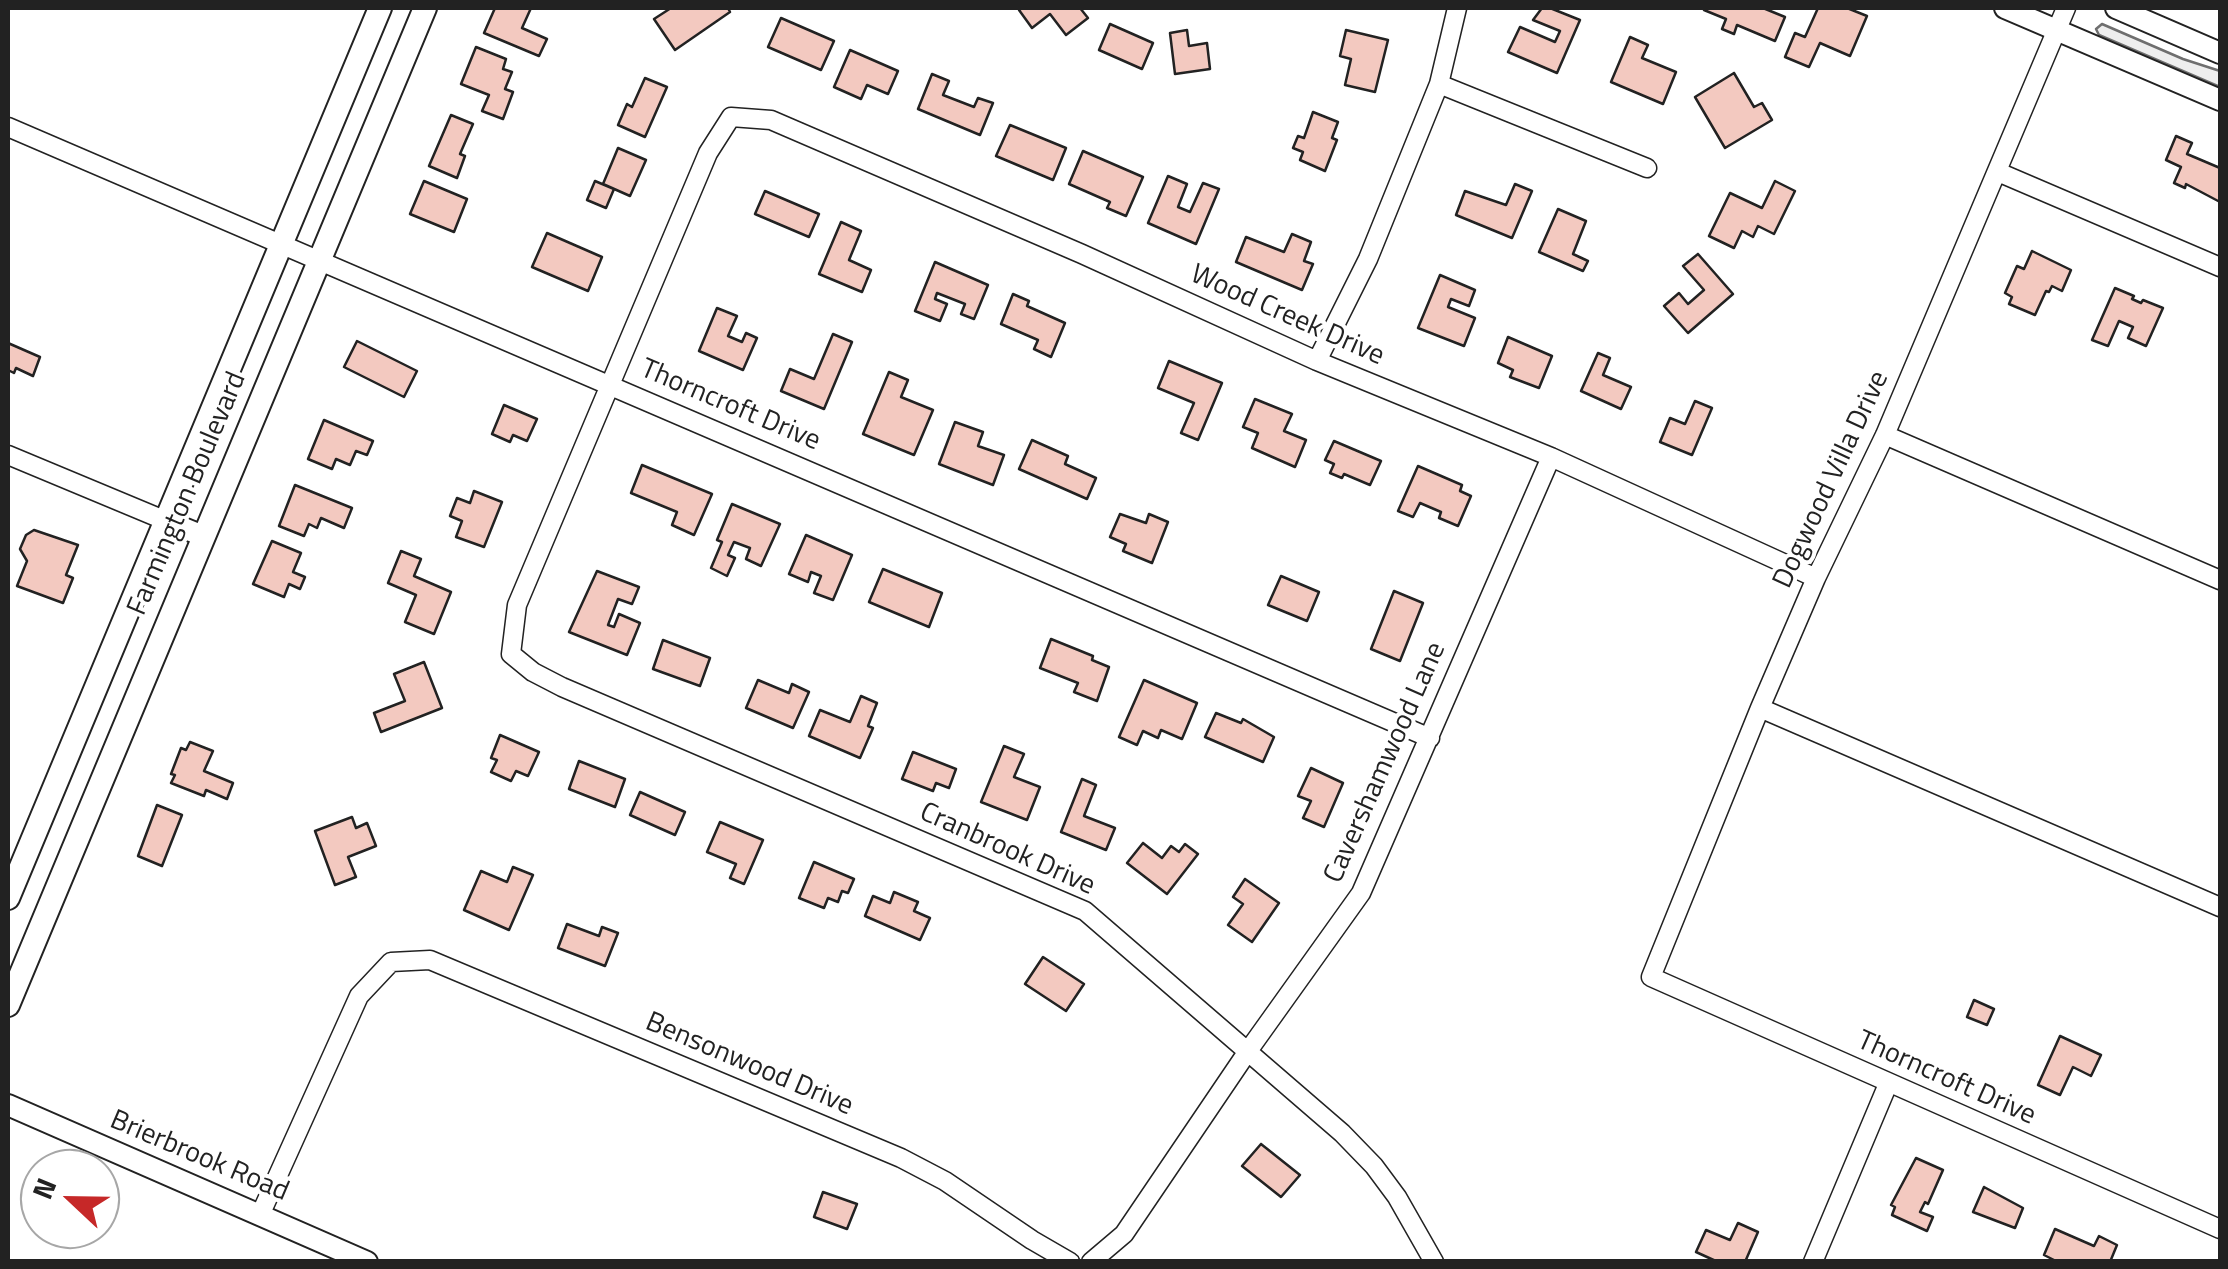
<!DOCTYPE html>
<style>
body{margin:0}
#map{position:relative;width:2228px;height:1269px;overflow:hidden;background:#fff;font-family:"Titillium Web",sans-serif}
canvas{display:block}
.frame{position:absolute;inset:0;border:10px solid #222;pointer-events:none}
.north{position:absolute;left:20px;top:1149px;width:100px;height:100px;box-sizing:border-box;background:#fff;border:2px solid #a7a7a7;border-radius:50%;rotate:292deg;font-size:28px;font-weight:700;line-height:40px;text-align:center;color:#222}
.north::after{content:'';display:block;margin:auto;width:35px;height:45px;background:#c62828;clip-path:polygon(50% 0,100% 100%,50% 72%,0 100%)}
</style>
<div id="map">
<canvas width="2228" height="1269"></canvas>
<div class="frame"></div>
<div class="north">N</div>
</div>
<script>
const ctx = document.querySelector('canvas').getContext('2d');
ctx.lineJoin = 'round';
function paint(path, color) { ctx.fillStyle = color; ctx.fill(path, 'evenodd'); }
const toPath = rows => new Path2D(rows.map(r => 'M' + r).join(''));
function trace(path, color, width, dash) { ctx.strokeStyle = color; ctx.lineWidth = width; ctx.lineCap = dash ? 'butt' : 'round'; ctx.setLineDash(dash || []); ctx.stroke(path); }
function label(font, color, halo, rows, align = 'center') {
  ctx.font = font + ' "Titillium Web",sans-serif'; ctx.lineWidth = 8; ctx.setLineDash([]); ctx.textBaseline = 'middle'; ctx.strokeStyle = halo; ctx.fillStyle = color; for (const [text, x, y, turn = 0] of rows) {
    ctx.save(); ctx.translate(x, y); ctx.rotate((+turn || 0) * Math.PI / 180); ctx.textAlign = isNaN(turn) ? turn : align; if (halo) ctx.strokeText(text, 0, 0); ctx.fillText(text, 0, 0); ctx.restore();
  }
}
const green = toPath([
 [2102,24,2183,59,2220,71,2220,87,2099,35,2096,29,2102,24]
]);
paint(green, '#eee');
trace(green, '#6f6f6f', 2.5);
const building = toPath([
 [495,8,531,8,522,28,547,39,539,56,484,33,495,8],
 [671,8,728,8,730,12,675,50,654,19,671,8],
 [1023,8,1080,8,1088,18,1066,35,1050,14,1032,28,1019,10,1023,8],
 [1542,8,1550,8,1580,20,1557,73,1508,52,1520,27,1555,42,1560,31,1533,20,1542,8],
 [1705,8,1763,8,1785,17,1775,41,1737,25,1734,34,1722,29,1726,19,1704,10,1705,8],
 [1818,8,1847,8,1867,16,1850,56,1820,43,1809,67,1785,57,1795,33,1805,37,1818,8],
 [781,18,834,41,821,70,768,47,781,18],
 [1110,24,1153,43,1142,69,1099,50,1110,24],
 [1187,30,1189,46,1207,43,1210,69,1175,74,1170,33,1187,30],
 [1346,30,1388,40,1375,92,1345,85,1351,59,1340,56,1346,30],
 [1630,37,1648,45,1642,58,1676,72,1663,104,1611,82,1630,37],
 [476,47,506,59,503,69,512,72,505,89,513,92,503,119,482,111,489,95,461,84,476,47],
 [850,50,898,71,888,94,867,85,861,99,834,87,850,50],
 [1734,73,1754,107,1762,103,1772,120,1725,148,1695,97,1734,73],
 [932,74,949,81,943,95,974,107,978,98,993,103,980,135,918,109,932,74],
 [645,78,667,87,645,137,618,125,627,104,632,107,645,78],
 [1313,112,1338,122,1332,138,1337,140,1325,171,1300,160,1303,152,1293,148,1298,136,1304,138,1313,112],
 [451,115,473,124,460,154,465,156,457,178,429,166,451,115],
 [1010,125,1066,148,1053,180,996,156,1010,125],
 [2176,136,2192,143,2187,154,2220,168,2220,202,2186,184,2185,188,2174,183,2181,167,2166,160,2176,136],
 [618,148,646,160,630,196,603,184,618,148],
 [1083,151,1143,177,1126,216,1107,208,1110,202,1069,184,1083,151],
 [1168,176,1187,184,1178,207,1190,212,1203,183,1219,189,1196,244,1148,223,1168,176],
 [424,181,467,199,454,232,410,214,424,181],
 [595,181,614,189,606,208,587,200,595,181],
 [1775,181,1795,191,1774,234,1758,226,1753,237,1742,231,1734,248,1709,236,1730,193,1762,208,1775,181],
 [1515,184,1532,191,1512,238,1456,215,1465,191,1506,205,1515,184],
 [765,191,819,214,809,237,755,214,765,191],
 [1558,209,1586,221,1573,254,1588,261,1583,271,1539,252,1558,209],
 [841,222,861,231,849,260,871,270,862,292,819,274,841,222],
 [547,233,602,257,588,291,532,267,547,233],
 [1292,234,1311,242,1304,261,1313,264,1302,290,1236,262,1246,237,1284,252,1292,234],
 [2032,251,2071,270,2062,291,2052,286,2049,292,2046,291,2035,315,2009,304,2012,297,2005,293,2017,266,2024,269,2032,251],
 [1698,254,1733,294,1688,333,1664,306,1679,293,1688,304,1704,290,1683,266,1698,254],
 [935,262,988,285,974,319,961,314,965,304,937,293,935,299,947,304,940,321,915,311,935,262],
 [1440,275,1475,290,1469,306,1451,299,1448,307,1475,318,1464,346,1418,328,1440,275],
 [2115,288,2134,296,2132,299,2141,303,2143,300,2163,308,2146,346,2128,338,2133,327,2119,321,2108,346,2092,340,2115,288],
 [1013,294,1029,301,1027,306,1065,323,1051,357,1034,349,1038,340,1001,324,1013,294],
 [717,308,737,316,728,336,742,342,746,333,757,338,743,370,699,351,717,308],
 [833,334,852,342,824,409,781,391,790,369,814,379,833,334],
 [1508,337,1552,356,1539,388,1510,377,1513,370,1498,363,1508,337],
 [357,341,417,371,404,397,344,367,357,341],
 [8,343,40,357,33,376,16,368,14,373,8,370,8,343],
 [1598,353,1610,358,1603,375,1631,387,1621,409,1581,391,1598,353],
 [1169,361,1222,383,1198,440,1181,433,1194,403,1158,388,1169,361],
 [889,372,908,380,901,397,933,410,914,455,863,434,889,372],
 [1255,399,1292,414,1284,431,1306,440,1295,467,1252,448,1258,433,1243,427,1255,399],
 [1695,401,1712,408,1692,455,1660,442,1670,418,1685,424,1695,401],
 [504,405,537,419,527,441,513,435,510,442,492,434,504,405],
 [324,420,373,441,367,455,356,451,350,465,336,459,332,469,308,459,324,420],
 [955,422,983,432,978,446,1004,455,993,485,939,464,955,422],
 [1032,440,1068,456,1065,464,1096,478,1087,499,1019,469,1032,440],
 [1334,441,1381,461,1370,485,1344,474,1342,478,1330,473,1334,464,1325,460,1334,441],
 [642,465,712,494,694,535,672,525,677,512,631,493,642,465],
 [1418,466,1462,485,1460,491,1471,496,1458,526,1439,518,1441,512,1420,503,1413,517,1398,511,1418,466],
 [295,485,352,508,344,528,321,518,317,528,309,524,304,536,279,526,295,485],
 [474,491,502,502,484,547,456,537,462,521,450,516,457,498,470,503,474,491],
 [732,504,780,524,761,566,746,559,750,548,734,542,728,555,735,558,727,576,711,568,722,542,717,540,732,504],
 [1120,514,1146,523,1149,514,1168,522,1152,563,1123,551,1126,544,1110,537,1120,514],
 [34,530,78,545,66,575,73,578,63,603,17,586,27,561,20,549,26,535,34,530],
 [806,535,852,555,833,600,814,593,821,576,811,572,808,582,789,574,806,535],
 [272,541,301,553,293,572,305,577,300,589,289,584,284,597,253,584,272,541],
 [401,551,421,559,414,576,451,592,434,634,405,622,416,595,388,583,401,551],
 [883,569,942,593,929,627,869,602,883,569],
 [597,571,639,587,632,604,618,599,608,625,614,627,619,614,640,623,627,655,569,632,597,571],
 [1281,576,1319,592,1307,621,1268,605,1281,576],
 [1394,591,1423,603,1400,661,1371,649,1394,591],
 [1051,639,1093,656,1092,660,1109,667,1097,701,1074,692,1078,683,1040,668,1051,639],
 [663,640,710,658,700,686,653,669,663,640],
 [424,662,442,708,381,732,374,713,405,701,394,674,424,662],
 [758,680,789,693,792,684,809,692,793,728,746,708,758,680],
 [1144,680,1197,703,1182,739,1161,730,1158,738,1143,731,1137,745,1119,737,1144,680],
 [861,696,877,703,868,726,873,728,860,758,809,736,820,710,850,722,861,696],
 [1216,713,1241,723,1243,719,1274,737,1263,762,1205,737,1216,713],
 [500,735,539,752,528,776,516,771,511,781,491,772,497,760,491,758,500,735],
 [190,742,213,751,204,771,233,783,227,799,206,790,204,796,171,783,175,775,171,774,181,748,186,750,190,742],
 [1004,746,1024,754,1014,777,1040,787,1027,820,981,802,1004,746],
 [913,752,956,769,949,788,936,783,933,791,902,779,913,752],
 [579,761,625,779,615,807,569,789,579,761],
 [1311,768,1343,783,1324,827,1303,818,1311,801,1298,796,1311,768],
 [1082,779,1096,785,1084,816,1115,828,1106,850,1061,832,1082,779],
 [640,792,685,812,675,835,630,815,640,792],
 [157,805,182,815,162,866,138,856,157,805],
 [352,817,356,828,367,823,376,846,348,857,356,877,335,885,315,831,352,817],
 [720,822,763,840,744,884,730,878,736,864,707,852,720,822],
 [1143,843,1162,858,1171,846,1179,852,1185,844,1198,854,1167,894,1127,863,1143,843],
 [814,862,854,879,848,893,842,891,838,902,828,898,824,908,799,898,814,862],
 [513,867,533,875,509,930,464,910,481,871,507,882,513,867],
 [1245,879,1279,903,1252,942,1228,925,1243,904,1233,897,1245,879],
 [894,892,918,902,914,911,930,918,920,940,865,916,873,896,890,903,894,892],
 [567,924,599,936,602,927,618,933,605,966,558,948,567,924],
 [1043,957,1084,984,1066,1011,1025,984,1043,957],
 [1974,1000,1994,1009,1987,1025,1967,1017,1974,1000],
 [2060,1036,2101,1055,2091,1076,2073,1067,2060,1095,2038,1085,2060,1036],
 [1261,1144,1300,1175,1281,1197,1242,1166,1261,1144],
 [1916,1158,1943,1170,1928,1204,1925,1202,1920,1212,1933,1217,1927,1231,1892,1215,1895,1207,1891,1205,1916,1158],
 [1984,1187,2023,1208,2015,1228,1973,1212,1984,1187],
 [823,1192,857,1204,847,1229,814,1217,823,1192],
 [1738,1223,1758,1232,1745,1262,1718,1262,1696,1252,1706,1230,1730,1240,1738,1223],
 [2055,1229,2094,1246,2099,1236,2117,1245,2110,1262,2058,1262,2044,1255,2055,1229]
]);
paint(building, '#f3c9c0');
trace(building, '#222', 2.5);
const minor = toPath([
 [2066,8,1885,435,1816,578,1760,708,1651,977,2220,1229],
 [1439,84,1647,168],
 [8,127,1430,738],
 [1998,172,2220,267],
 [1317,361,1368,259,1439,84,1457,8],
 [1885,435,2220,580],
 [8,455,164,520],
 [1760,708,2220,907],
 [261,1213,359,996,391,962,430,960,901,1158,945,1181,1032,1240,1070,1262],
 [1091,1262,1124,1234,1248,1051,1361,893,1551,457],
 [1434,1262,1397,1197,1374,1166,1342,1133,1085,911,562,687,533,672,511,654,517,605,708,153,731,117,771,120,1082,254,1317,361,1551,457,1816,578],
 [1813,1262,1888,1084]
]);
const tertiary = toPath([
 [2005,8,2220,100],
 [2116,8,2220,53],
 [164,520,203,536],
 [8,1105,367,1262]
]);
const secondary = toPath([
 [8,898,380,8],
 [8,1005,425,8]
]);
trace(minor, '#222', 21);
trace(tertiary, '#222', 24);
trace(secondary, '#222', 26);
trace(minor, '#fff', 18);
trace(tertiary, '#fff', 20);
trace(secondary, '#fff', 22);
label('28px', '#222', '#fff', [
 ["Wood Creek Drive",1287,316,24],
 ["Thorncroft Drive",730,406,23],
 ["Dogwood Villa Drive",1832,480,-65],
 ["Farmington Boulevard",188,494,-67],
 ["Cavershamwood Lane",1386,763,-66],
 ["Cranbrook Drive",1007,850,24],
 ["Bensonwood Drive",749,1065,23],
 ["Thorncroft Drive",1946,1079,24],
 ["Brierbrook Road",199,1157,23]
]);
</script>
